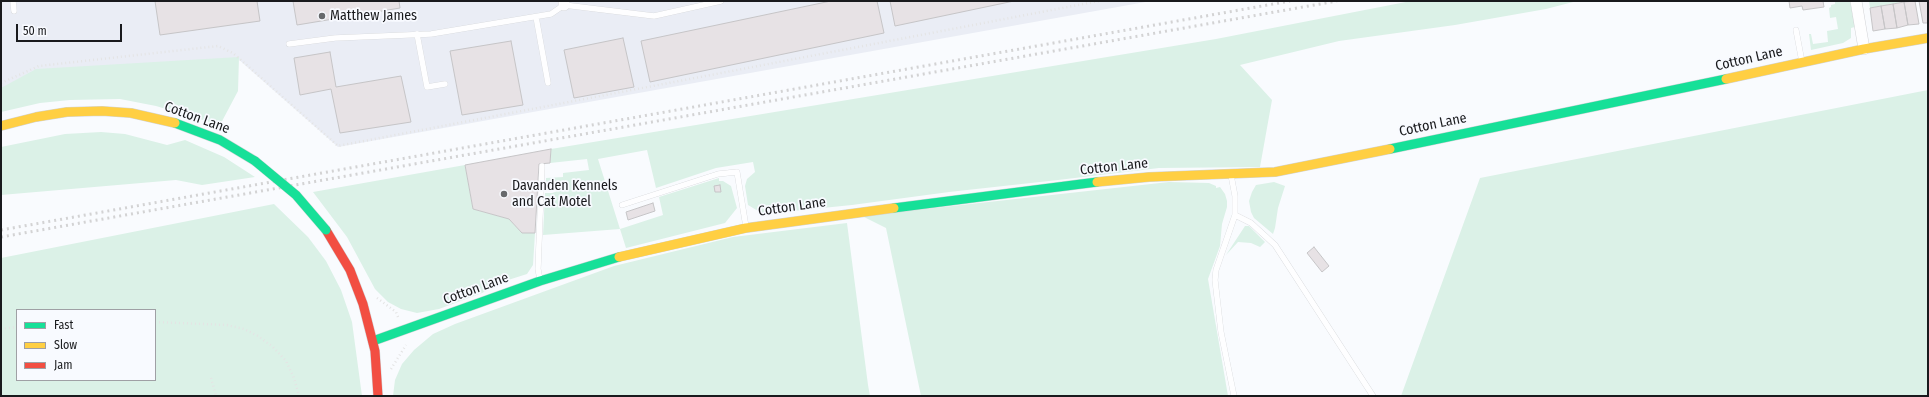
<!DOCTYPE html>
<style>
body{margin:0}
#map{position:relative;width:1929px;height:397px;overflow:hidden;background:#f9fbfe;font-family:"Fira Sans Condensed",sans-serif}
canvas{display:block}
.frame{position:absolute;inset:0;border:2px solid #191a1d;pointer-events:none}
.legend{position:absolute;left:16px;top:309px;width:140px;height:72px;box-sizing:border-box;background:#f8faff;border:1px solid #9fa0a5;margin:0;padding:5px 7px;list-style:none;font-size:12px;color:#191a1d}
.legend li{display:flex;align-items:center;gap:8px;height:20px}
.legend b{width:20px;border:1px solid #9fa0a5}
.scale{position:absolute;left:16px;top:24px;width:106px;height:18px;box-sizing:border-box;border:2px solid #191a1d;border-top:0;padding-left:5px;font-size:12px;line-height:14px;white-space:nowrap;color:#191a1d;-webkit-text-stroke:3px #f8faff;paint-order:stroke}
</style>
<div id="map">
<canvas width="1929" height="397"></canvas>
<div class="frame"></div>
<ul class="legend">
<li><b style="height:5px;background:#16e098"></b>Fast</li>
<li><b style="height:5px;background:#ffcf43"></b>Slow</li>
<li><b style="height:5px;background:#f24e42"></b>Jam</li>
</ul>
<div class="scale">50 m</div>
</div>
<script>
const ctx = document.querySelector('canvas').getContext('2d');
ctx.lineJoin = 'round';
function paint(path, color) { ctx.fillStyle = color; ctx.fill(path, 'evenodd'); }
const toPath = rows => new Path2D(rows.map(r => 'M' + r).join(''));
function trace(path, color, width, dash) { ctx.strokeStyle = color; ctx.lineWidth = width; ctx.lineCap = dash ? 'butt' : 'round'; ctx.setLineDash(dash || []); ctx.stroke(path); }
function label(font, color, halo, rows, align = 'center') {
  ctx.font = font + ' "Fira Sans Condensed",sans-serif'; ctx.lineWidth = 3.5; ctx.setLineDash([]); ctx.textBaseline = 'middle'; ctx.strokeStyle = halo; ctx.fillStyle = color; for (const [text, x, y, turn = 0] of rows) {
    ctx.save(); ctx.translate(x, y); ctx.rotate((+turn || 0) * Math.PI / 180); ctx.textAlign = isNaN(turn) ? turn : align; if (halo) ctx.strokeText(text, 0, 0); ctx.fillText(text, 0, 0); ctx.restore();
  }
}
paint(toPath([
 [1,1,1151,1,338,147,237,58,1,90]
]), '#eaedf5');
paint(toPath([
 [1411,1,1577,1,1546,9,1455,25,1339,41,1240,65,1272,100,1260,167,1159,168,1058,180,949,192,852,205,763,214,748,205,745,186,747,179,755,172,753,162,716,168,656,188,647,150,598,159,620,229,663,215,659,197,719,178,719,181,723,181,731,186,737,208,725,223,626,248,620,229,543,235,545,193,552,193,561,190,559,185,546,185,546,178,563,177,563,173,589,170,587,159,550,163,551,149,1216,39],
 [1835,1,1850,1,1855,27,1851,28,1851,38,1843,43,1811,50,1809,34,1811,34,1813,44,1828,42,1827,31,1838,29,1836,17,1830,18,1829,8,1831,7,1831,5,1835,4],
 [1869,1,1908,1,1870,8],
 [239,57,238,91,220,125,156,106,120,99,70,100,40,103,1,112,1,88,36,69],
 [1928,90,1928,396,1401,396,1480,178],
 [101,132,125,134,167,145,185,140,224,157,255,177,202,185,176,180,1,195,1,147,65,134],
 [465,165,473,209,509,219,522,233,535,233,533,265,527,274,505,281,482,293,439,309,417,313,401,309,388,302,375,289,347,237,313,192],
 [1169,182,1209,183,1216,186,1216,188,1220,187,1225,194,1227,201,1227,207,1222,224,1220,246,1208,279,1228,396,921,396,886,228,862,216],
 [1274,182,1285,186,1278,208,1275,228,1273,234,1254,218,1251,212,1249,201,1252,192,1256,185],
 [274,204,308,237,326,261,341,290,352,322,362,396,1,396,1,258],
 [17,310,155,310,155,380,17,380],
 [847,223,868,385,870,396,393,396,395,380,402,364,414,350,433,334,455,324,614,266,733,237],
 [1245,226,1249,226,1265,242,1260,247,1251,243,1238,242,1226,255]
]), '#dbf1e7');
const building = toPath([
 [155,1,257,1,260,21,160,35,155,1],
 [293,1,399,1,400,8,297,25,293,1],
 [831,1,877,1,884,33,650,82,641,41,831,1],
 [890,1,1014,1,895,26,890,1],
 [1789,1,1823,1,1824,7,1803,10,1802,6,1790,8,1789,1],
 [1915,1,1919,24,1908,25,1904,2,1915,1],
 [1919,1,1928,1,1928,23,1923,23,1919,1],
 [1904,2,1908,25,1897,28,1893,4,1904,2],
 [1893,4,1897,28,1885,29,1881,6,1893,4],
 [1881,6,1885,29,1873,31,1870,8,1881,6],
 [623,38,634,87,574,98,564,50,623,38],
 [511,41,523,105,462,115,450,51,511,41],
 [330,52,336,87,401,76,411,122,340,133,331,89,300,95,294,58,330,52],
 [551,149,550,163,539,164,535,233,522,233,509,219,473,209,465,165,551,149],
 [720,185,721,192,715,192,714,186,720,185],
 [653,203,655,211,628,220,626,212,653,203],
 [1314,247,1329,266,1322,272,1307,253,1314,247]
]);
paint(building, '#e7e2e5');
trace(building, '#c6c5c7', 1);
const lane = toPath([
 [13,1,14,11],
 [536,17,548,83],
 [1796,30,1802,62],
 [417,34,427,87,445,84],
 [289,44,335,38,431,34,551,14,564,5,654,16,721,1],
 [1231,175,1235,196,1235,215,1216,270,1215,280,1221,332,1234,396],
 [622,205,718,174,737,172,746,227],
 [1235,215,1251,223,1275,245,1373,396],
 [540,280,538,269,542,166]
]);
const street = toPath([
 [1856,1,1864,49],
 [564,5,564,1]
]);
const fast = toPath([
 [175,123,220,140,255,161],
 [1390,149,1726,79],
 [894,208,1097,182],
 [373,341,540,281,619,257]
]);
const slow = toPath([
 [1726,79,1864,49,1928,38],
 [1,126,36,117,67,112,102,111,131,113,175,123],
 [1097,182,1149,177,1275,172,1390,149],
 [619,257,746,228,894,208]
]);
const jam = toPath([
 [326,230,350,270,363,304,375,351,378,396]
]);
trace(lane, '#d1d3d6', 6);
trace(street, '#d1d3d6', 12);
trace(fast, '#d1d3d6', 10);
trace(slow, '#d1d3d6', 10);
trace(jam, '#d1d3d6', 10);
trace(toPath([
 [1,83,39,66,218,46,233,53,338,146,1099,1],
 [377,298,396,312,398,317],
 [155,322,227,325,244,329,258,336,273,347,286,361,294,378,299,396],
 [1,329,17,327],
 [391,369,406,345],
 [211,378,216,396]
]), '#e4e4e4', 2.5, [1, 3]);
trace(lane, '#fefeff', 5.5);
trace(street, '#fefeff', 11);
trace(fast, '#16e098', 9);
trace(slow, '#ffcf43', 9);
trace(jam, '#f24e42', 9);
trace(toPath([
 [1,230,1290,1],
 [1,237,1337,1]
]), '#d3d3d4', 3, [2, 4]);
const fastBridge = toPath([
 [255,161,296,195,326,230]
]);
trace(fastBridge, '#d1d3d6', 10, []);
trace(fastBridge, '#16e098', 9);
for (const [x, y, r, color] of [
 [322,16,4,"#67696c"],
 [504,194,4,"#67696c"]
]) { const dot = new Path2D(); dot.arc(x, y, r, 0, 2 * Math.PI); ctx.fillStyle = color; ctx.fill(dot); trace(dot, '#f8faff', 1.5); }
label('14px', '#191a1d', '#f8faff', [
 ["Matthew James",330,16],
 ["Davanden Kennels",512,186],
 ["and Cat Motel",512,202]
], 'left');
label('14px', '#191a1d', '#f8faff', [
 ["Cotton Lane",1749,59,-13],
 ["Cotton Lane",197,118,20],
 ["Cotton Lane",1433,125,-12],
 ["Cotton Lane",1114,167,-6],
 ["Cotton Lane",792,207,-8],
 ["Cotton Lane",476,289,-20]
]);
</script>
